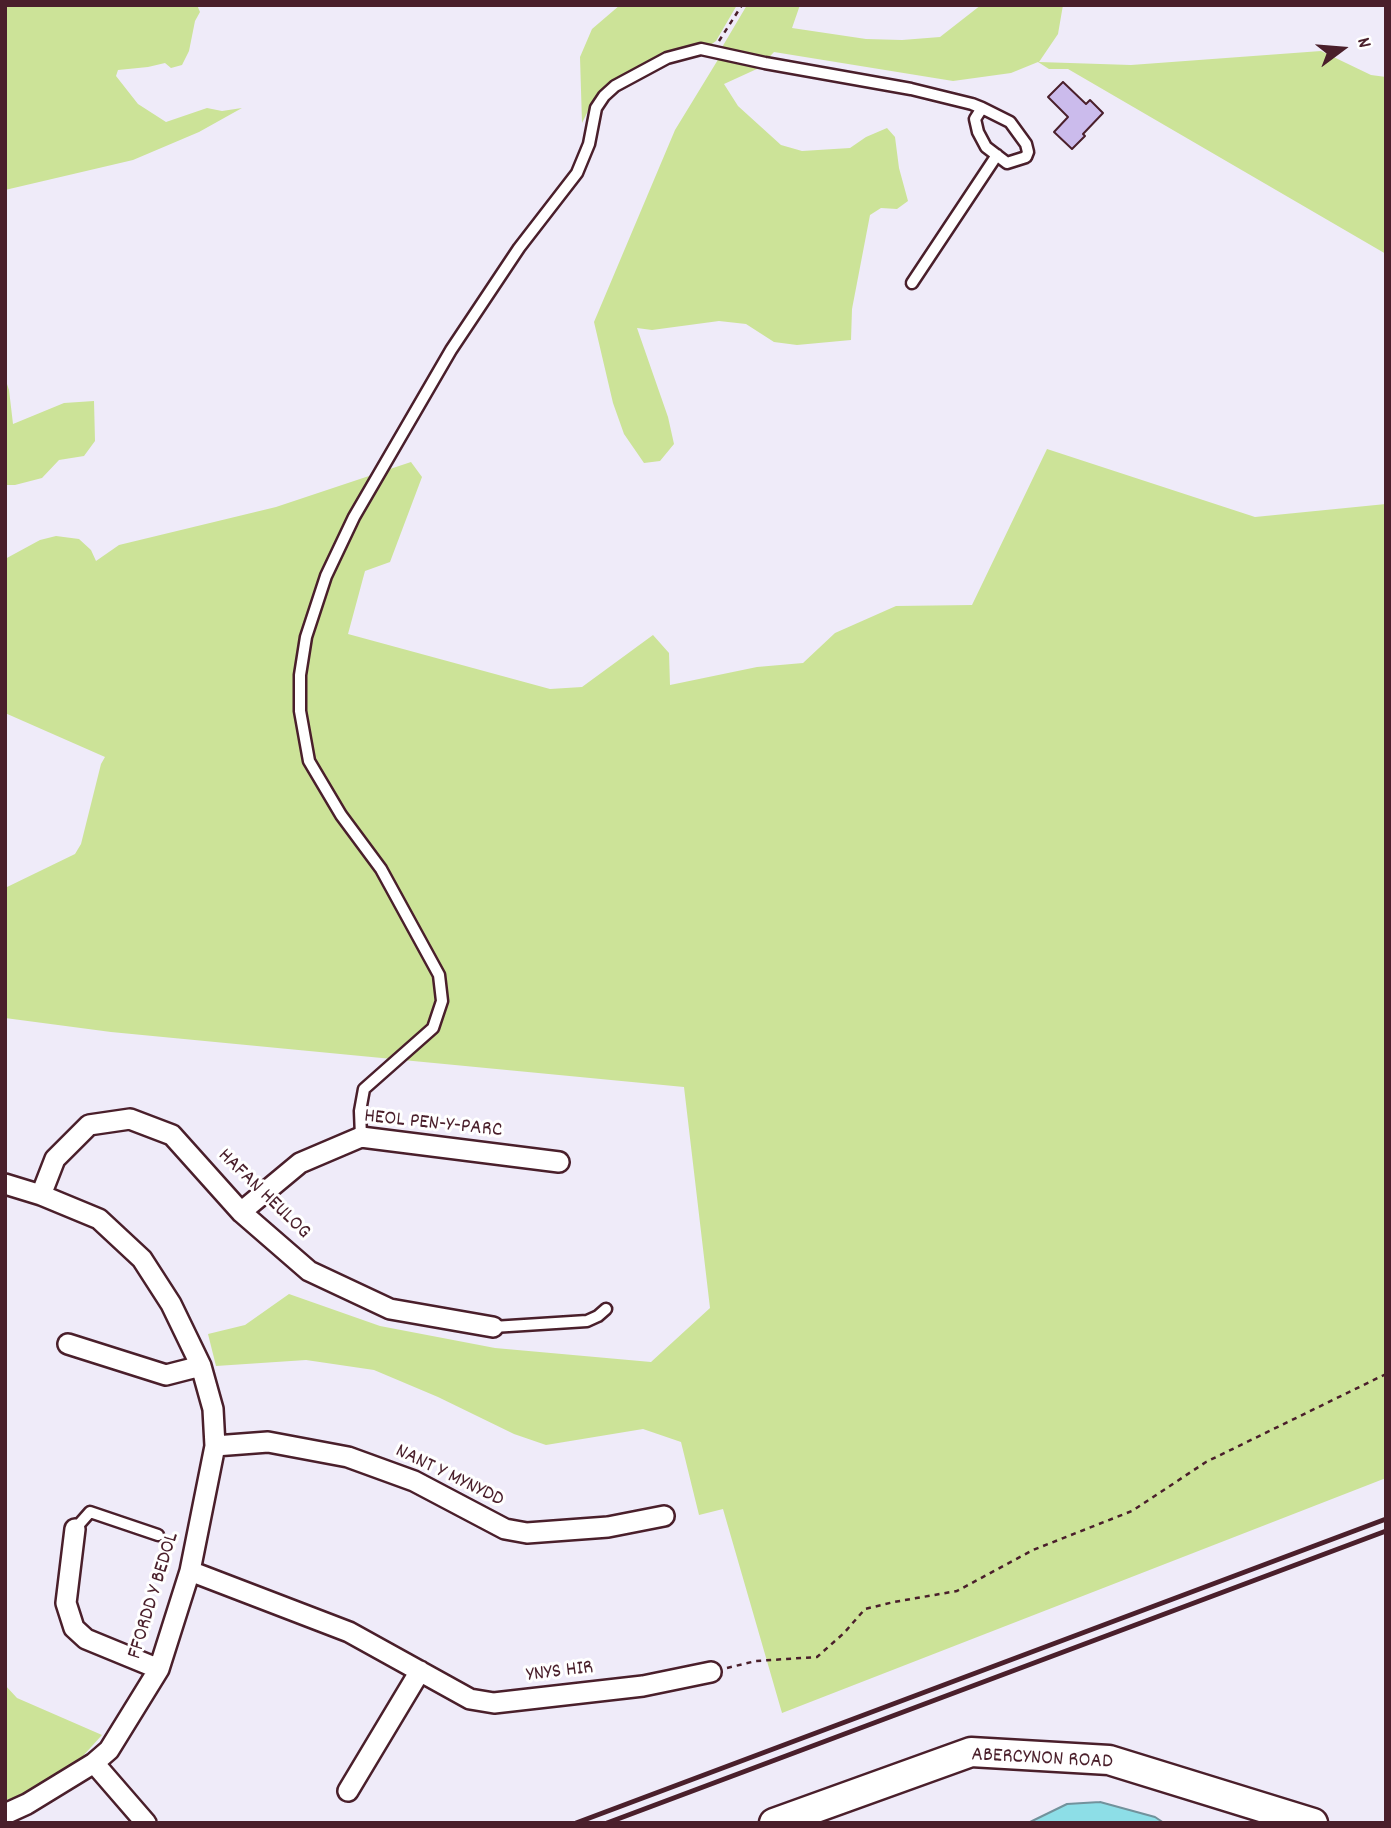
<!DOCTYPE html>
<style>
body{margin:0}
#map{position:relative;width:1391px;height:1828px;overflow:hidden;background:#efebf9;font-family:Dekko,sans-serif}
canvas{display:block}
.frame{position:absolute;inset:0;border:7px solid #4a1f2b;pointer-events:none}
.north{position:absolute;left:1307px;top:14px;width:70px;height:70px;-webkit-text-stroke:5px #fff;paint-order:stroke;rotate:74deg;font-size:19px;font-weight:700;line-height:28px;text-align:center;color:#4a1f2b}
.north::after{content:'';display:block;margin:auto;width:24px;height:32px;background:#4a1f2b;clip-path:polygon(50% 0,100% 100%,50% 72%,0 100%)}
</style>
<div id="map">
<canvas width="1391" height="1828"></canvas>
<div class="frame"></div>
<div class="north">N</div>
</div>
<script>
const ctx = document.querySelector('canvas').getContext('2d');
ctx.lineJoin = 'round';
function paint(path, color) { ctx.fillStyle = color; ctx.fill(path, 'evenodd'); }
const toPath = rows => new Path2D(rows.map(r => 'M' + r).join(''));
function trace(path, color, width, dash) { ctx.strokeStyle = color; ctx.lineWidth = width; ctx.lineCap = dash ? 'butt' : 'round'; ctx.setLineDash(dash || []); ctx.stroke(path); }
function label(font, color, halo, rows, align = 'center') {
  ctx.font = font + ' Dekko,sans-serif'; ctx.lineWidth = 6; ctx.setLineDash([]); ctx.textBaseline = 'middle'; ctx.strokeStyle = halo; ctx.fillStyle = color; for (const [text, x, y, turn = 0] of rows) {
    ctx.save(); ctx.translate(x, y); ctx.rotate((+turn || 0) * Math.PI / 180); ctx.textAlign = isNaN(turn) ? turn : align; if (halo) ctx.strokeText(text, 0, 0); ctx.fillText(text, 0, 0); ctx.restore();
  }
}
paint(toPath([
 [5,5,197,5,200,12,195,21,189,51,182,65,171,68,165,63,148,67,118,70,116,76,138,104,166,122,207,108,222,111,242,108,199,132,133,160,5,190],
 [620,5,737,5,716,41,709,46,693,48,601,92,592,103,582,123,580,57,592,29],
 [747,5,800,5,792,28,866,39,902,40,940,37,981,5,1063,5,1058,34,1039,62,1131,65,1321,51,1371,75,1386,77,1386,254,1068,69,1049,69,1038,62,1011,73,953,81,774,52,759,68,724,84,738,106,781,145,802,151,850,148,866,137,887,128,895,137,899,168,908,201,897,209,881,208,870,215,852,309,851,340,797,345,774,342,746,324,719,321,652,330,637,328,668,417,674,444,660,461,644,463,624,434,613,403,594,322,675,130,719,58,721,49],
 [5,378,9,390,13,424,64,403,94,401,95,441,84,456,59,460,42,478,15,485,5,485],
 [1047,449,1255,517,1386,504,1386,1478,782,1713,723,1509,699,1515,681,1442,643,1429,546,1445,514,1434,438,1397,374,1370,306,1360,216,1366,208,1334,245,1325,289,1294,380,1326,495,1348,651,1362,710,1308,684,1087,111,1032,5,1018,5,888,75,854,81,844,101,764,105,757,5,713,5,559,40,540,56,536,79,539,91,550,96,561,119,545,276,507,411,462,422,477,390,562,365,571,348,634,550,689,582,687,653,635,669,653,670,685,757,667,803,663,835,633,896,606,972,605],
 [5,1685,17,1698,102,1735,73,1767,21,1796,5,1800]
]), '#cce398');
const water = toPath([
 [1100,1802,1155,1817,1164,1823,1028,1823,1067,1804,1100,1802]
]);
paint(water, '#8ddee7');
trace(water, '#72929c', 2);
const building = toPath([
 [1063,82,1086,104,1090,100,1103,113,1083,134,1085,136,1072,149,1054,132,1068,117,1048,97,1063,82]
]);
paint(building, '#cbbbec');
trace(building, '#4a1f2b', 2);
const lane = toPath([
 [912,283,997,155],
 [361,1137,360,1111,364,1089,433,1028,442,1001,439,975,381,869,341,815,309,761,300,711,300,675,306,637,326,576,354,517,451,350,519,248,577,173,589,144,596,108,604,96,615,86,667,58,701,49,765,63,911,89,972,104,982,108,1010,122,1026,144,1028,152,1026,157,1007,163,986,147,978,132,975,119,982,108],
 [493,1327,587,1321,598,1316,606,1309],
 [75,1529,90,1512,158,1535]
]);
const street = toPath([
 [5,1184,41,1195,99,1219,142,1259,171,1304,201,1366,213,1409,215,1446,190,1571,159,1669,109,1750,94,1763,27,1804,5,1814],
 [41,1195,55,1159,89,1125,130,1119,172,1135,241,1212,309,1271,390,1309,493,1327],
 [241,1212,300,1163,361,1137,559,1162],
 [68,1344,166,1375,201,1366],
 [215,1446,268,1442,348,1457,414,1481,505,1529,527,1533,608,1527,664,1516],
 [75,1529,66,1603,74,1628,86,1639,159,1669],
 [190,1571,349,1632,470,1699,494,1703,643,1686,711,1672],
 [94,1763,146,1823],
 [348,1791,420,1671]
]);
const secondary = toPath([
 [774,1823,971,1752,1109,1760,1313,1823]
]);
trace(lane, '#4a1f2b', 15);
trace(street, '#4a1f2b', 24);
trace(secondary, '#4a1f2b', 33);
trace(toPath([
 [719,41,742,5],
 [727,1668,756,1661,817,1657,844,1633,865,1609,894,1602,957,1591,1033,1550,1132,1511,1206,1462,1386,1374]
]), '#4a1f2b', 2.5, [5, 5]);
trace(lane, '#fff', 10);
trace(street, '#fff', 19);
trace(secondary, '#fff', 28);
trace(toPath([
 [576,1823,1386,1519],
 [607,1823,1386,1531]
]), '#4a1f2b', 5);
label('21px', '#4a1f2b', '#fff', [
 ["HEOL PEN-Y-PARC",433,1125,6],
 ["HAFAN HEULOG",263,1195,44],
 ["NANT Y MYNYDD",449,1477,26],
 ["FFORDD Y BEDOL",155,1596,-73],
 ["YNYS HIR",560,1673,-7],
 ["ABERCYNON ROAD",1042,1760,3]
]);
</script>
